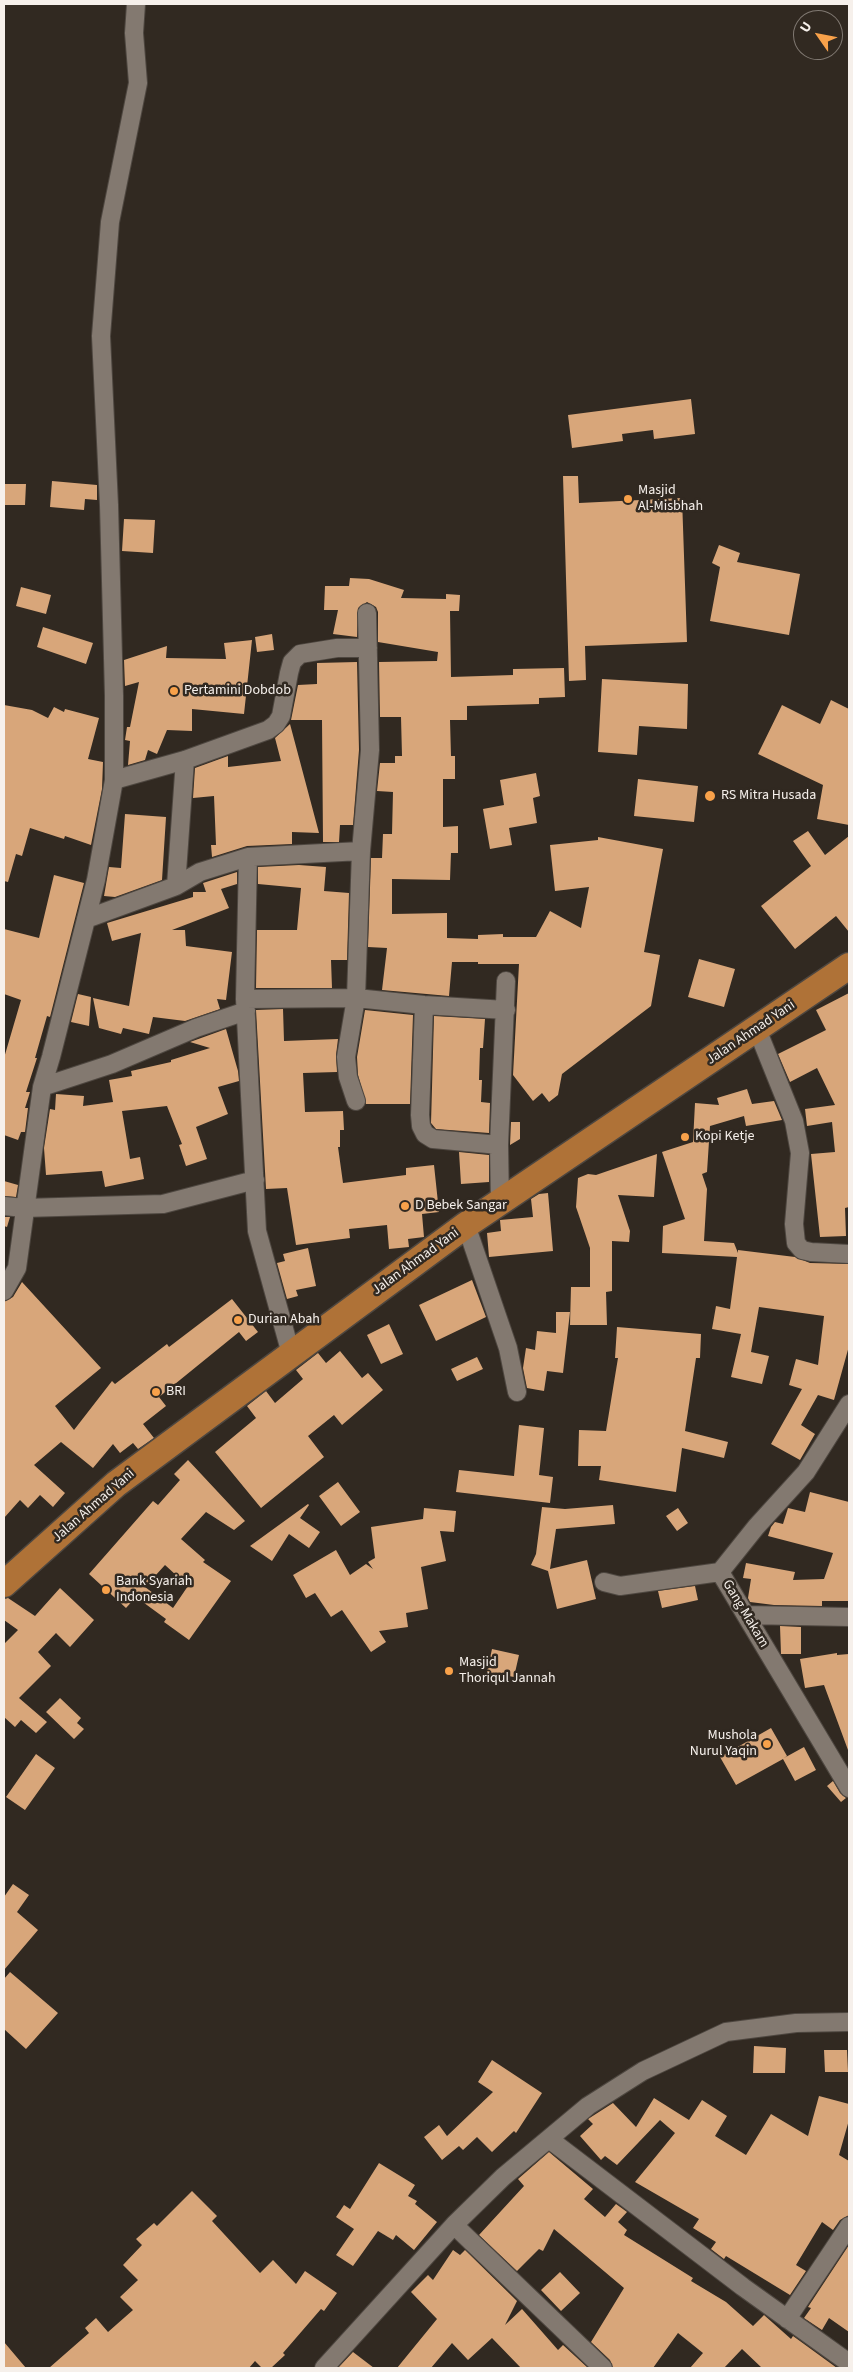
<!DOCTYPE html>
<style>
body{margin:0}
#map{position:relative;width:853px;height:2372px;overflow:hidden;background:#312921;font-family:"Source Sans 3",sans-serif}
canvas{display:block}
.frame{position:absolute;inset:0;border:5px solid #f6f0eb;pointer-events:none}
.north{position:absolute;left:793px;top:10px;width:50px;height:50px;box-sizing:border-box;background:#312921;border:1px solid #807972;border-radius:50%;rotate:303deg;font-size:14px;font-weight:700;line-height:20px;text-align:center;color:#f6f0eb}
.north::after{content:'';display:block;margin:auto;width:18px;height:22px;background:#f8a14a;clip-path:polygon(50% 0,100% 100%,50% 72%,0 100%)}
</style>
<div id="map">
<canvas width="853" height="2372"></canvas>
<div class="frame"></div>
<div class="north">U</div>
</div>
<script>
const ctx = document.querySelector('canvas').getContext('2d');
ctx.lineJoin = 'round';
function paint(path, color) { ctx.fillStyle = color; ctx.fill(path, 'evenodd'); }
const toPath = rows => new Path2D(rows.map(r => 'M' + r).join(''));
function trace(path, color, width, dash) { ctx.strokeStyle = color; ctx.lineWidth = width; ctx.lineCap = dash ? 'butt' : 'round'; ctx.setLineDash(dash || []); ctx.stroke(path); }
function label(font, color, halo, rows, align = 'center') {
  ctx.font = font + ' "Source Sans 3",sans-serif'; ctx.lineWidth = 5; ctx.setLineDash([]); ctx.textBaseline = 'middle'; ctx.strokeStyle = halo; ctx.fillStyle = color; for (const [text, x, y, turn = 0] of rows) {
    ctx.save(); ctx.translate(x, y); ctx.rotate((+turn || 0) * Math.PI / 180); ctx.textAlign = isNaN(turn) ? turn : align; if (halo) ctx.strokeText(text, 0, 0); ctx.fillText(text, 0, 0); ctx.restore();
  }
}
paint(toPath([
 [691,399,695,434,654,439,653,430,622,434,623,441,572,448,568,415],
 [563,476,578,476,579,503,682,498,687,642,585,646,586,680,569,681],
 [52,481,97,485,97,500,85,499,84,510,50,507],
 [4,484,26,484,25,505,4,505],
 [124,519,155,520,153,553,122,551],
 [719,545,740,553,737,562,800,574,789,635,710,621,720,567,712,563],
 [350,578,369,579,404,590,401,598,446,599,446,594,460,595,459,611,450,611,451,677,513,675,513,669,564,668,565,697,539,698,539,704,467,706,467,720,450,720,451,756,455,756,455,779,443,779,443,827,458,826,458,853,451,853,450,880,392,879,392,914,447,913,447,938,478,939,478,935,503,934,503,937,536,937,550,911,581,928,589,887,555,891,550,845,598,840,598,837,663,849,644,952,660,955,651,1006,562,1074,558,1095,549,1102,542,1093,533,1101,513,1075,519,964,478,964,478,962,452,962,449,996,382,990,387,948,368,947,371,858,382,858,383,834,392,834,393,792,377,791,380,763,395,763,395,756,402,756,401,717,380,717,379,662,437,661,438,652,378,642,378,612,376,607,367,602,358,608,357,637,333,634,338,610,324,610,325,586,349,586],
 [21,587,51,595,46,614,16,606],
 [43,627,93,643,86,664,37,647],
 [272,634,274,650,257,652,255,637],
 [252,640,244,714,192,709,192,731,167,730,157,754,148,750,145,760,128,765,130,741,125,740,127,727,130,727,139,682,125,686,124,660,167,646,166,658,226,659,224,643],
 [357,662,359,750,353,825,340,825,339,842,323,842,322,720,291,720,298,685,317,684,317,663],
 [602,679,688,684,687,729,639,726,637,755,598,752],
 [831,700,849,709,849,825,817,819,823,785,758,754,782,705,820,724],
 [4,705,32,710,48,718,54,707,64,712,65,709,99,718,88,759,103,762,102,789,91,845,65,836,64,839,30,828,22,856,16,854,8,882,4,881],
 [290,724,319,833,292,832,292,844,247,846,212,857,211,845,216,845,214,796,193,798,195,768,228,756,228,767,281,761,275,738],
 [536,773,540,796,533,798,537,823,509,828,512,845,490,849,483,809,504,805,500,780],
 [638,779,698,786,694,822,634,816],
 [125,814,166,817,162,880,115,897,104,896,109,867,121,868],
 [808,831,825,855,849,836,849,932,836,916,795,949,761,906,811,866,793,841],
 [299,865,326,867,324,891,349,893,347,960,331,960,332,988,256,988,257,930,297,930,301,888,258,884,258,867],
 [237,872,237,884,221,889,229,908,172,930,185,930,186,946,232,952,226,1000,217,999,220,1009,185,1021,153,1017,149,1034,123,1028,121,1034,99,1028,93,998,129,1006,141,933,112,941,107,923,193,897,193,892,206,892,203,883],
 [54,875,84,883,50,1017,47,1016,35,1058,37,1058,26,1092,30,1092,25,1108,28,1108,25,1132,21,1132,18,1140,4,1135,4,1058,21,1000,4,994,4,929,39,938],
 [699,959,735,969,724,1007,688,997],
 [849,993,849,1207,845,1208,846,1236,820,1237,811,1154,835,1152,832,1122,807,1126,805,1109,835,1105,817,1068,790,1082,778,1054,826,1030,816,1010],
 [78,994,91,997,89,1026,71,1022],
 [283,1009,284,1041,338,1039,336,1055,337,1072,303,1073,305,1112,343,1111,344,1130,340,1130,340,1147,338,1147,343,1183,406,1175,406,1168,434,1165,439,1212,422,1214,424,1237,408,1239,409,1247,389,1249,387,1225,349,1229,350,1238,296,1245,287,1188,266,1189,256,1010],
 [365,1010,413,1015,410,1104,366,1104,358,1075,357,1057],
 [434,1016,485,1019,483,1048,480,1048,479,1080,482,1080,481,1102,490,1103,489,1133,436,1129,431,1123],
 [226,1029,238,1071,239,1081,218,1087,228,1114,196,1127,207,1159,186,1166,179,1145,182,1144,167,1106,122,1111,130,1159,140,1157,144,1179,105,1187,102,1171,46,1175,44,1148,50,1109,55,1110,56,1094,84,1096,83,1106,113,1102,109,1080,132,1076,131,1071,171,1062,171,1060,210,1048,190,1042],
 [747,1089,752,1104,774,1101,782,1120,746,1126,744,1116,710,1126,707,1172,702,1174,707,1189,704,1241,734,1243,738,1253,738,1250,795,1257,810,1263,849,1264,849,1346,834,1400,818,1395,801,1425,815,1434,800,1460,771,1444,802,1389,789,1385,796,1359,818,1365,824,1316,759,1307,751,1352,769,1356,762,1384,731,1377,741,1334,712,1329,716,1306,730,1309,737,1257,662,1253,663,1226,685,1219,662,1152,693,1142,695,1103,719,1105,717,1098],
 [511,1122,520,1122,520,1139,510,1145],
 [459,1152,489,1155,489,1182,461,1184],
 [657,1154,654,1197,618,1195,630,1231,629,1242,612,1241,612,1291,606,1292,607,1325,570,1325,571,1287,590,1287,590,1248,576,1207,578,1178,588,1174,596,1175],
 [4,1181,18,1185,16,1197,4,1196],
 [548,1193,553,1251,489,1257,487,1233,501,1231,500,1220,533,1217,531,1199,539,1194],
 [4,1217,10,1217,7,1227,4,1226],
 [308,1248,316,1286,296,1290,298,1296,287,1299,277,1263,285,1261,283,1254],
 [472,1280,486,1317,436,1341,419,1305],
 [22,1282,101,1368,55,1406,74,1430,112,1381,115,1384,167,1344,169,1347,232,1299,258,1332,246,1341,239,1332,159,1397,166,1406,143,1424,154,1438,138,1449,133,1443,120,1453,113,1444,93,1468,61,1442,34,1465,65,1493,53,1507,40,1495,28,1508,20,1500,4,1518,4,1302,13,1297],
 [556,1312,570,1312,563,1373,547,1371,544,1391,527,1388,523,1368,526,1348,535,1350,537,1331,556,1333],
 [389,1324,403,1354,381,1364,367,1335],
 [617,1327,701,1334,700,1358,696,1358,685,1431,728,1442,724,1458,682,1448,676,1492,599,1480,601,1466,578,1466,579,1430,606,1431,618,1358,615,1358],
 [340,1351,362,1378,368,1373,383,1390,342,1425,334,1415,308,1436,324,1457,261,1508,215,1452,256,1418,247,1406,266,1391,275,1403,303,1379,296,1370,318,1353,326,1363],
 [477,1357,483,1369,457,1381,451,1369],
 [519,1425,544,1428,539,1475,553,1477,550,1503,456,1492,459,1470,514,1476],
 [188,1460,245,1521,234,1530,206,1512,181,1539,205,1560,203,1562,231,1581,189,1640,164,1622,166,1619,136,1597,126,1608,89,1574,153,1501,158,1505,180,1480,174,1474],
 [165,1565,188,1586,173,1608,145,1587],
 [338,1482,360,1512,341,1526,319,1496],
 [810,1492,849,1502,848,1601,822,1601,822,1606,774,1605,750,1602,748,1598,751,1579,743,1578,746,1563,795,1572,793,1580,824,1579,833,1553,768,1536,771,1527,775,1522,783,1524,788,1508,805,1512],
 [308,1504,309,1505,300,1518,320,1532,309,1548,289,1534,272,1561,250,1546],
 [613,1505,615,1524,556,1529,550,1569,587,1560,596,1599,557,1609,548,1571,531,1565,536,1554,542,1507,565,1509],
 [424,1508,456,1511,454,1532,440,1531,446,1561,421,1567,428,1609,406,1613,408,1627,379,1631,386,1642,371,1652,342,1610,331,1617,315,1593,306,1598,293,1575,336,1550,350,1575,366,1564,373,1569,368,1562,375,1558,371,1527,423,1519],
 [678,1508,688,1523,677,1531,666,1516],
 [695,1586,698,1600,662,1608,658,1591],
 [60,1588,94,1620,70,1647,56,1633,38,1652,51,1666,19,1698,47,1722,36,1733,21,1720,15,1727,4,1717,4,1644,18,1630,4,1620,4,1599,8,1598,35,1616],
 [780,1626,801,1627,801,1654,781,1654],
 [492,1649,519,1655,514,1677,487,1672],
 [837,1653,837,1655,849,1654,848,1750,824,1685,805,1688,800,1659],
 [60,1698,81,1718,77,1723,84,1729,74,1739,46,1712],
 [771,1728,787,1756,784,1758,804,1747,816,1770,795,1781,783,1759,736,1785,720,1757],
 [36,1754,55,1768,25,1810,6,1797],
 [833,1781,840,1793,846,1798,841,1802,827,1786],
 [13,1884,29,1895,17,1912,38,1930,4,1970,4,1897],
 [10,1972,58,2013,26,2049,4,2029,4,1979],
 [754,2046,786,2048,785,2073,753,2073],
 [824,2050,847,2050,848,2072,825,2072],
 [492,2060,542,2093,516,2133,514,2131,492,2152,477,2137,463,2150,459,2146,442,2160,424,2137,439,2125,447,2136,493,2092,478,2082],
 [819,2096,849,2104,849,2120,839,2155,849,2161,849,2215,840,2220,833,2230,822,2222,796,2265,806,2271,790,2295,726,2256,724,2259,711,2249,716,2242,693,2228,699,2219,635,2182,675,2133,660,2120,617,2165,605,2156,601,2160,580,2136,593,2124,588,2119,613,2103,636,2127,654,2098,689,2120,702,2100,727,2116,715,2136,746,2155,771,2114,808,2136],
 [549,2152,593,2189,584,2199,605,2217,616,2204,627,2212,618,2222,627,2230,624,2235,693,2278,691,2281,726,2302,753,2326,764,2315,791,2339,793,2336,837,2368,762,2368,742,2349,724,2368,690,2368,703,2353,678,2333,653,2368,613,2368,610,2360,591,2342,624,2288,554,2229,543,2251,539,2249,517,2271,479,2235,524,2186,518,2179],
 [379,2163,415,2185,408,2196,417,2201,415,2204,437,2222,414,2250,396,2235,393,2240,378,2231,353,2266,336,2255,354,2229,336,2217,344,2205,350,2209],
 [192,2191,217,2216,212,2221,260,2273,273,2260,296,2284,305,2271,337,2293,324,2311,321,2309,283,2353,285,2355,271,2368,262,2368,255,2361,249,2368,49,2368,89,2333,85,2328,96,2318,108,2332,133,2310,120,2297,138,2280,123,2265,142,2245,136,2239,154,2223,157,2226],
 [849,2245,849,2332,829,2318,822,2330,804,2318,811,2308,808,2307],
 [453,2250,460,2255,465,2250,517,2301,505,2325,522,2309,558,2350,563,2345,588,2368,521,2368,492,2338,468,2360,452,2343,431,2368,397,2368,437,2319,411,2292,428,2275,433,2280],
 [560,2272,580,2293,561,2311,541,2290],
 [4,2342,26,2368,4,2368],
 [353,2352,374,2368,338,2368]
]), '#d8a67a');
const minor = toPath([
 [114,780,185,760,268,730,276,724,281,716,289,673,292,662,300,654,337,648,368,648],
 [248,857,245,999,257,1231,291,1354],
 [176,886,185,760],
 [86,919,176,886,200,872,248,857,361,851],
 [245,999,356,998,424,1005,506,1010],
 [424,1005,420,1115,421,1126,425,1134,433,1139,499,1145],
 [757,1029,794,1121,800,1153,794,1224,796,1243,802,1250,811,1252,849,1254],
 [42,1087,112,1064,196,1028,246,1011],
 [356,1101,348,1077,346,1057,356,998,361,851,370,750,367,613],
 [500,1203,499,1145,506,981],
 [4,1206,24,1208,163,1204,255,1180],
 [466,1225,508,1348,517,1392],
 [4,1291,17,1268,42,1087,51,1057,96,880,114,780,114,696,109,505,101,336,110,222,138,83,134,33,136,4],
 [849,1404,806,1472,756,1527,720,1572,849,1788],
 [604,1582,620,1586,720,1572],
 [746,1615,849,1617],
 [549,2139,743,2287,849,2363],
 [454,2225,603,2368],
 [787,2319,849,2226],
 [324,2368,454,2225,503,2177,588,2106,643,2071,726,2032,796,2023,849,2022]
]);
const highway = toPath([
 [4,1584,116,1484,466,1225,849,966]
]);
trace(minor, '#4e4740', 20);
trace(highway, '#4e4740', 29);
trace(minor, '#837970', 18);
trace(highway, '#af7237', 26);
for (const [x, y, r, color] of [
 [628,499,5,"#f8a14a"],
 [174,691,5,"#f8a14a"],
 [710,796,6,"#f8a14a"],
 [685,1137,5,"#f8a14a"],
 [405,1206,5,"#f8a14a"],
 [238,1320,5,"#f8a14a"],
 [156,1392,5,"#f8a14a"],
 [106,1590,5,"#f8a14a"],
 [449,1671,5,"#f8a14a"],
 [767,1744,5,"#f8a14a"]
]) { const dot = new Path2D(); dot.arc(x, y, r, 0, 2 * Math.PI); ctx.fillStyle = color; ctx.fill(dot); trace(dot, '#312921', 2); }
label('14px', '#f6f0eb', '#312921', [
 ["Masjid",638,491],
 ["Al-Misbhah",638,507],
 ["Pertamini Dobdob",184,691],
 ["RS Mitra Husada",721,796],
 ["Kopi Ketje",695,1137],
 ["D Bebek Sangar",415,1206],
 ["Durian Abah",248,1320],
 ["BRI",166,1392],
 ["Bank Syariah",116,1582],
 ["Indonesia",116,1598],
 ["Masjid",459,1663],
 ["Thoriqul Jannah",459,1679],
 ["Mushola",757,1736,"right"],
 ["Nurul Yaqin",757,1752,"right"]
], 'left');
label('14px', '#f6f0eb', '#312921', [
 ["Jalan Ahmad Yani",751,1033,-34],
 ["Jalan Ahmad Yani",416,1262,-36],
 ["Jalan Ahmad Yani",94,1506,-41],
 ["Gang Makam",745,1614,59]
]);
</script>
